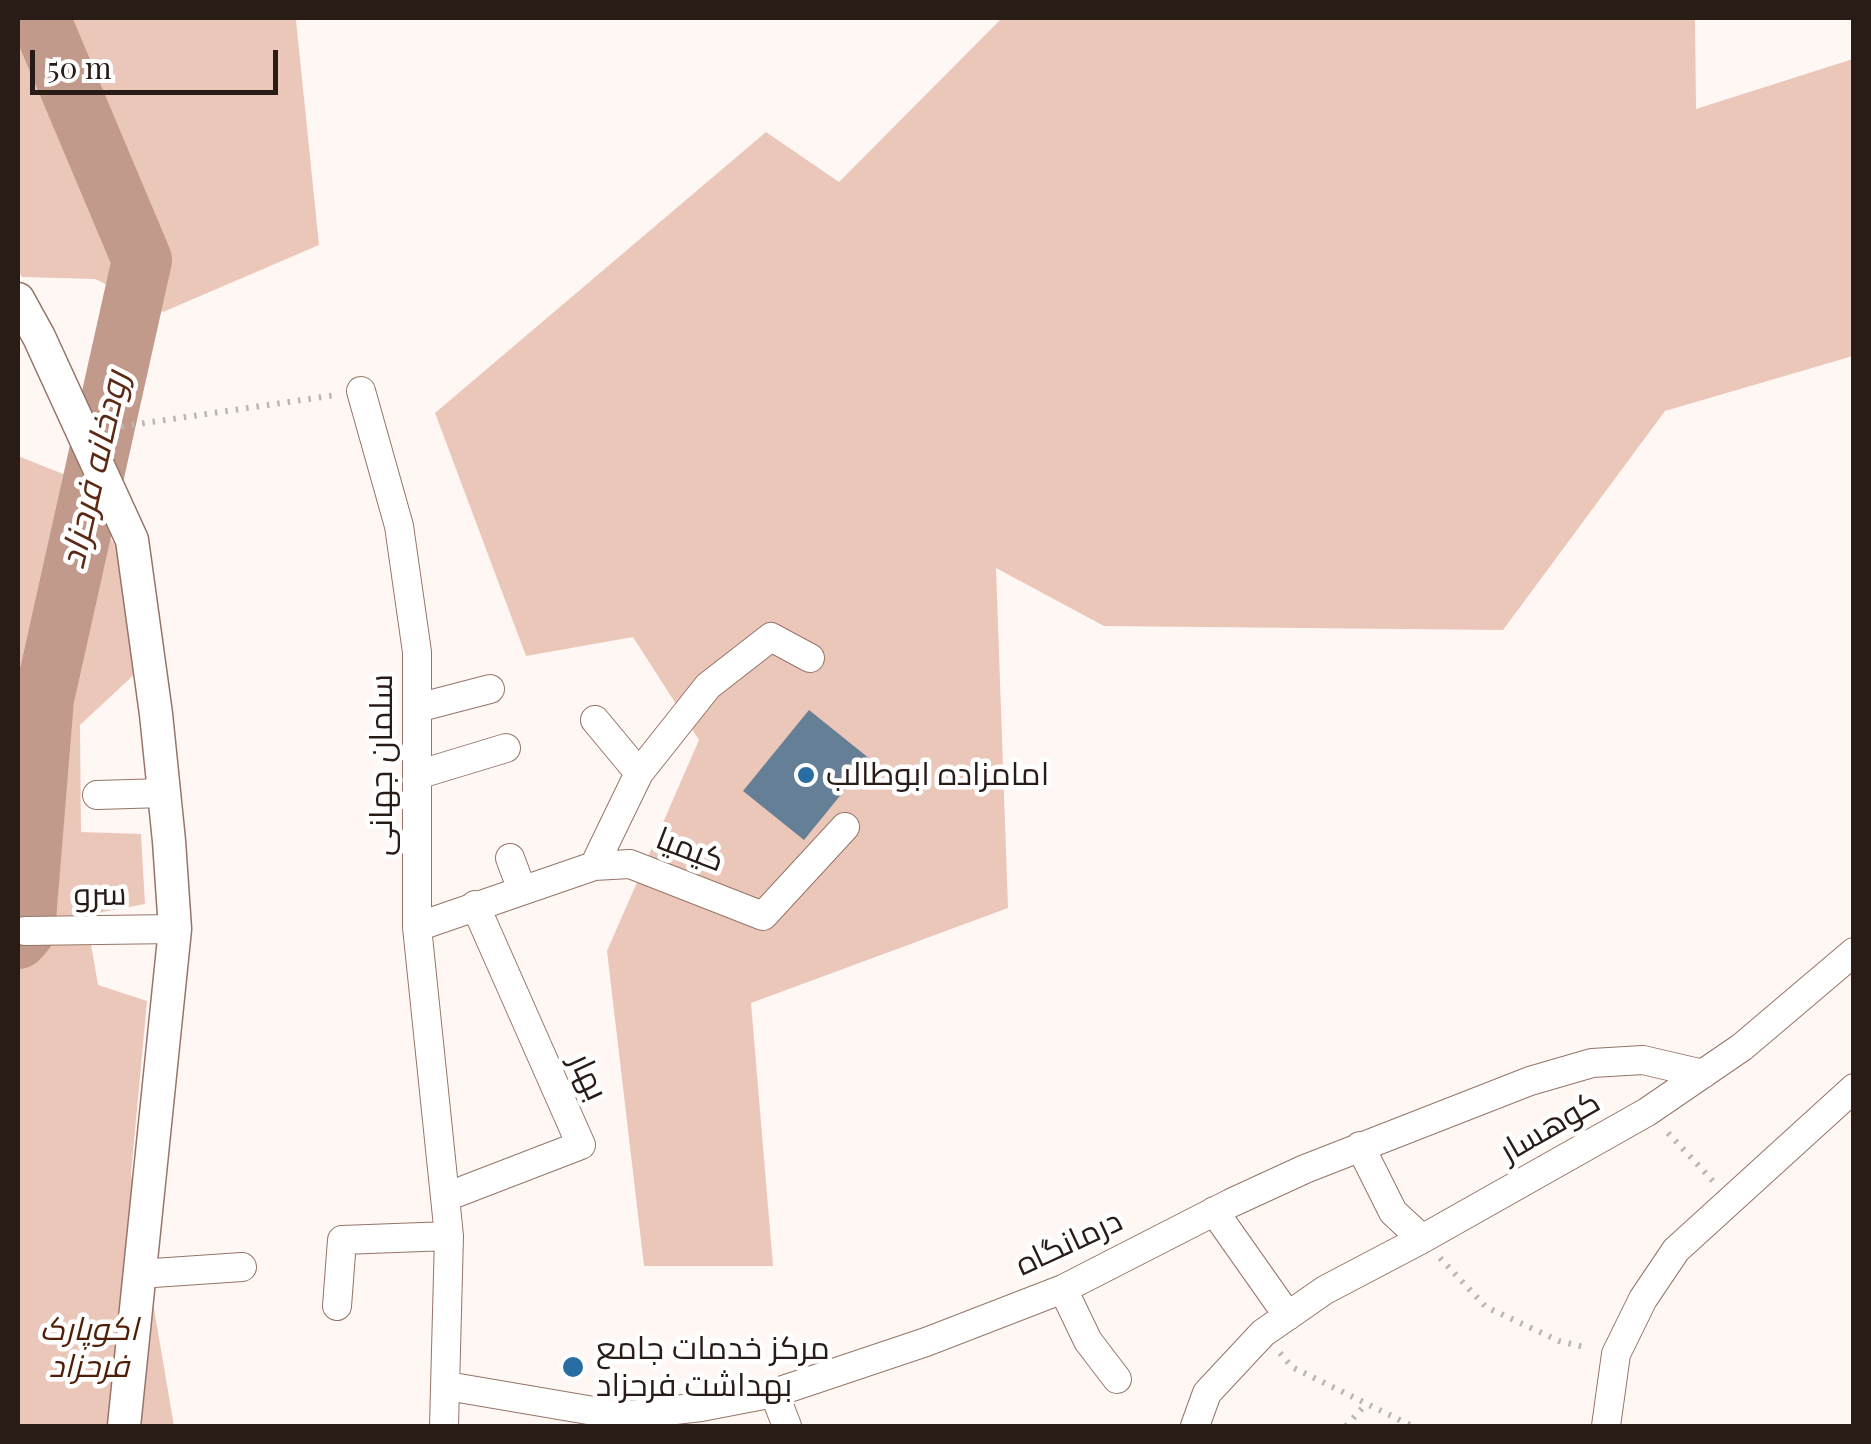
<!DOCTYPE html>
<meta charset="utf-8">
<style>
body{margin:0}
#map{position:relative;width:1871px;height:1444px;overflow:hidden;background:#fff7f4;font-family:"Playfair Display",serif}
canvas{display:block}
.frame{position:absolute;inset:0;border:20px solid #291b16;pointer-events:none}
.scale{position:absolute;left:30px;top:50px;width:248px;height:45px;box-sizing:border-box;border:5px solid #291b16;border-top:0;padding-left:12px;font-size:30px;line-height:35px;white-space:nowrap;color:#291b16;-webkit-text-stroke:8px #fff;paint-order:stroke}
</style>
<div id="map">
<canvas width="1871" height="1444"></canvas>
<div class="frame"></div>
<div class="scale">50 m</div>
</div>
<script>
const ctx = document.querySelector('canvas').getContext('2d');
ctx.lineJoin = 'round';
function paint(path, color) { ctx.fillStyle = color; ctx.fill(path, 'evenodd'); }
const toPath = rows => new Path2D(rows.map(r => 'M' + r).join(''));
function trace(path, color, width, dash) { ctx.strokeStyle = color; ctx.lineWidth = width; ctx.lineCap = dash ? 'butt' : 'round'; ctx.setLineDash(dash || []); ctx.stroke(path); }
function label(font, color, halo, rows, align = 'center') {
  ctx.font = font + ' "Playfair Display",Cairo,serif'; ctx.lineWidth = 9; ctx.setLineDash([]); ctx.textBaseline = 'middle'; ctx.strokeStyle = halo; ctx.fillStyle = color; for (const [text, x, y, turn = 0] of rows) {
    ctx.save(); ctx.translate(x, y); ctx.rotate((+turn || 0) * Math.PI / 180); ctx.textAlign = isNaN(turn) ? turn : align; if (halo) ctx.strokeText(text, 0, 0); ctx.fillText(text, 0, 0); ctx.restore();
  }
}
paint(toPath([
 [18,18,305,18,296,20,319,245,163,312,95,279,22,277,18,270],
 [1002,18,1695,18,1696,109,1853,59,1853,356,1665,411,1503,630,1104,626,996,568,1008,908,751,1003,773,1266,644,1266,607,951,699,740,633,637,526,656,435,413,766,132,839,182],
 [18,456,73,478,122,556,138,671,80,725,81,832,141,834,145,904,86,915,98,985,147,1001,131,1174,174,1426,18,1426]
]), '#ebc7b9');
trace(toPath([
 [18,939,25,931,44,699,142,260,40,18]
]), '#c29a8b', 60);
paint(toPath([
 [809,710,870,759,804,840,743,791]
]), '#657f96');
const minor = toPath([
 [361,391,399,526,417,652,417,927,449,1236,444,1426],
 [417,708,490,689],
 [595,720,639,773],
 [417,775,506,748],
 [97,795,164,793],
 [510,858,522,890],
 [594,866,639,773,708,686,771,637,810,658],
 [417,927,594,866,630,864,763,916,845,827],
 [25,931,175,929],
 [1360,1146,1393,1212,1422,1239],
 [446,1197,581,1145,475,905],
 [1214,1211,1288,1316],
 [139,1274,242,1267],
 [1063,1289,1088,1341,1117,1379],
 [337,1306,342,1240,449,1236],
 [447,1386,623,1416,701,1407,774,1393,926,1342,1063,1289,1231,1203,1305,1169,1530,1081,1592,1063,1643,1060,1703,1074],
 [774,1393,787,1426],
 [1195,1426,1207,1393,1263,1333,1325,1290,1422,1239,1647,1112,1742,1047,1854,952],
 [1606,1426,1616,1354,1643,1299,1676,1250,1854,1088]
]);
const tertiary = toPath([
 [18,299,39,337,132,540,156,714,169,841,175,929,124,1426]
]);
trace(minor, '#967467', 30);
trace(tertiary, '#967467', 35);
trace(toPath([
 [111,428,336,395],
 [1668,1133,1714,1182],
 [1440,1258,1486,1307,1559,1341,1588,1348],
 [1280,1353,1292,1367,1412,1426],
 [1346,1426,1366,1404]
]), '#beb4b1', 6, [2.5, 8]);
trace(minor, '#fff', 28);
trace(tertiary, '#fff', 32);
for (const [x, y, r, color] of [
 [806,775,10,"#286ea3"],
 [573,1367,12,"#286ea3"]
]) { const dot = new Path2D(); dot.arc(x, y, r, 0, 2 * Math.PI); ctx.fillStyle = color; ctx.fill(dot); trace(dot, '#fff', 4); }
label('32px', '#291b16', '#fff', [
 ["سلمان جهانی",382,765,-90],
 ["کیمیا",690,850,21],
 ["سرو",100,895,-1],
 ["بهار",588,1077,65],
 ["کوهسار",1550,1127,-30],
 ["درمانگاه",1069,1243,-25]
]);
label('32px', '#291b16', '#fff', [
 ["امامزاده ابوطالب",826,775],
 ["مركز خدمات جامع",596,1349],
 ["بهداشت فرحزاد",596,1386]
], 'left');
label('italic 32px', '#501e08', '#fff', [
 ["اکوپارک",89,1330],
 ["فرحزاد",89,1367]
]);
label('italic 35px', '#5c2914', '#fff', [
 ["رودخانه فرحزاد",95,470,-77]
]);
</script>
